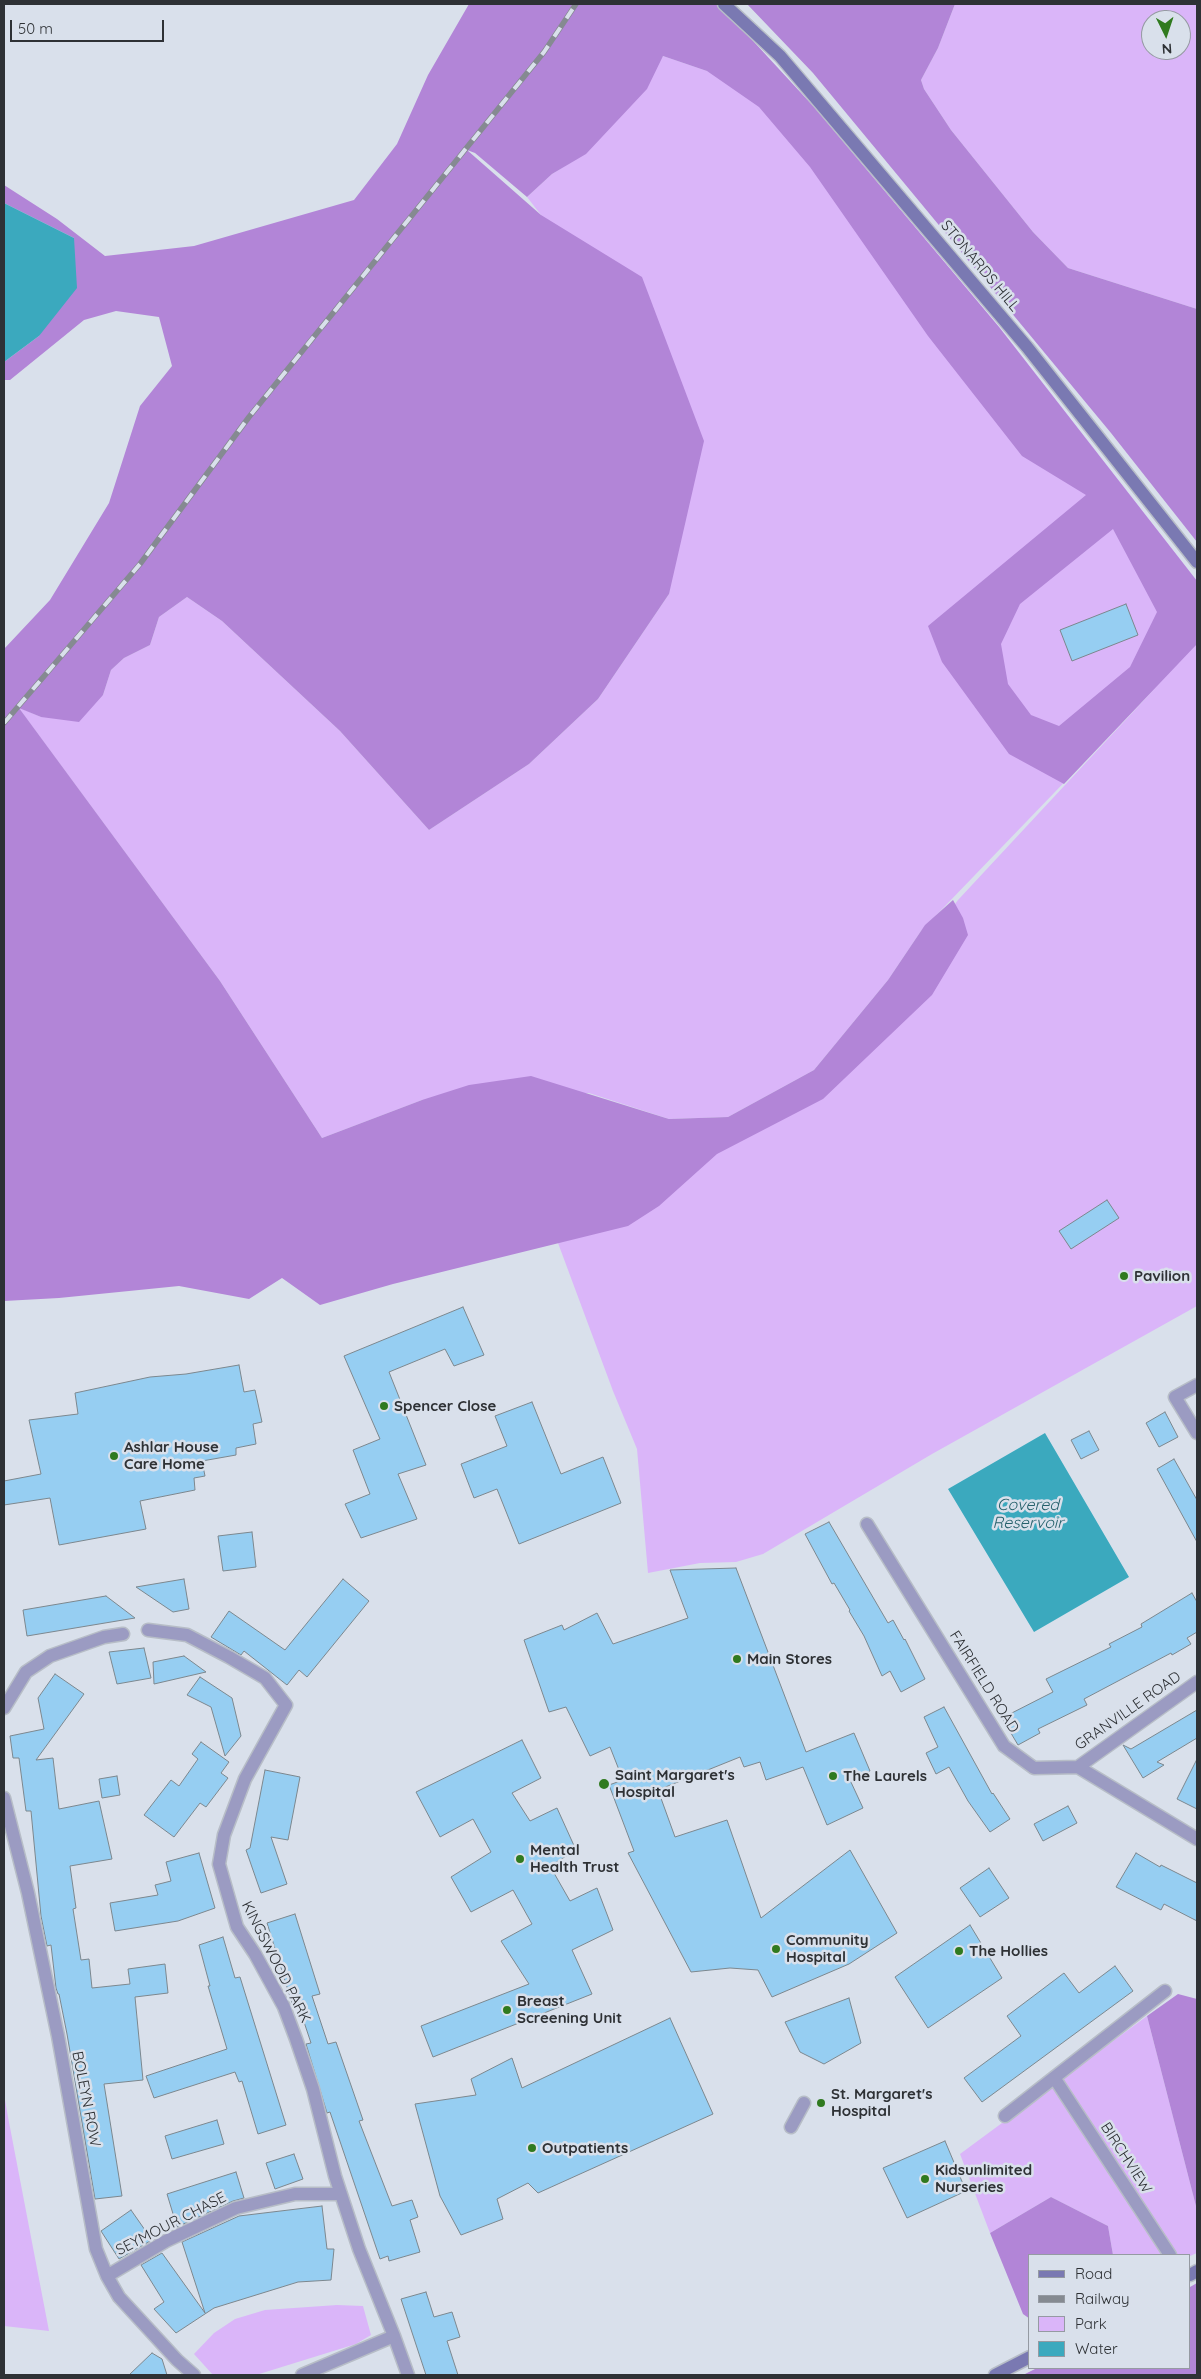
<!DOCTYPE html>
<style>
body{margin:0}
#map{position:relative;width:1201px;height:2379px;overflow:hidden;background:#d9e0eb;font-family:Quicksand,sans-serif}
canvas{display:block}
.frame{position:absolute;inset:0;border:5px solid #2e3135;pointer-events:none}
.legend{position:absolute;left:1028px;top:2254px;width:162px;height:115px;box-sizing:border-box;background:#d9e0eb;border:1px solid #959aa2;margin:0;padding:6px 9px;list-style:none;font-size:15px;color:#2e3135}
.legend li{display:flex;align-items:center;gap:10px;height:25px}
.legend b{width:25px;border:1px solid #959aa2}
.north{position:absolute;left:1141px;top:10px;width:50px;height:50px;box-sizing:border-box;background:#d9e0eb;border:1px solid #959aa2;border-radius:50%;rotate:176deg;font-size:14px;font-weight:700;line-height:20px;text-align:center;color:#2e3135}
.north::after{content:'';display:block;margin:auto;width:18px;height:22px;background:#307a1f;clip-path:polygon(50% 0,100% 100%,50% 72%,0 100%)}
.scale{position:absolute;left:10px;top:20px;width:154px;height:22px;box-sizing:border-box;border:2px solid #2e3135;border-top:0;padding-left:6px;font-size:15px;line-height:18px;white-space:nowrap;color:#2e3135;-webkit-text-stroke:4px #d9e0eb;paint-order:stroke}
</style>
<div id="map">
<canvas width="1201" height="2379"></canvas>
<div class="frame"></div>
<ul class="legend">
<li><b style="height:6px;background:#7a79b2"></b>Road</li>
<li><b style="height:6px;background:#858a91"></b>Railway</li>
<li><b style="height:14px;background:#dab5f9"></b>Park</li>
<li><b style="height:14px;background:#3ba9be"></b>Water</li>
</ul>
<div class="north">N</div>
<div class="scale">50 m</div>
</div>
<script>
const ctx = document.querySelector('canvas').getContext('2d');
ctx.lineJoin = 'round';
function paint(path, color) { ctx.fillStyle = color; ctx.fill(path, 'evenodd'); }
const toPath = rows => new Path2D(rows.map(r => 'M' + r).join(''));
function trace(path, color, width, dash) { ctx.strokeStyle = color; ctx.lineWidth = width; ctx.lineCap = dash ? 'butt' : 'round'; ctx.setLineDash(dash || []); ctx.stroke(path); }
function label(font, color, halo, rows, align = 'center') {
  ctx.font = font + ' Quicksand,sans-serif'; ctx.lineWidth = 5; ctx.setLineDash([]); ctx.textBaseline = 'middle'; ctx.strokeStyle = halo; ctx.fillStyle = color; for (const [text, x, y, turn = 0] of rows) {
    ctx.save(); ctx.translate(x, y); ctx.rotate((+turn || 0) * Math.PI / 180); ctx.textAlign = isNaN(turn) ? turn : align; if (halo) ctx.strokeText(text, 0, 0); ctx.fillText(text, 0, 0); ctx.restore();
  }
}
paint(toPath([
 [955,4,1197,4,1197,309,1068,268,1033,232,951,130,924,89,921,80,938,48],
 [1151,20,1181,20,1181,50,1151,50],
 [663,56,814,107,999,327,1197,581,1197,1306,932,1454,763,1554,736,1562,700,1563,648,1573,637,1449,613,1391,558,1243,731,1136,832,1067,958,900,1160,683,921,931,888,980,814,1070,728,1117,669,1119,589,1093,422,1100,322,1138,220,981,18,707,41,717,103,695,111,670,124,658,150,645,159,617,187,597,222,621,340,731,429,830,529,764,598,699,669,594,541,215,527,197,552,174,586,153],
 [1147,2016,1197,2210,1197,2253,1190,2256,1113,2255,1108,2226,1051,2197,990,2233,960,2154],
 [4,2094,8,2117,49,2331,4,2326],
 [337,2305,363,2306,371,2335,356,2344,256,2375,213,2375,194,2354,214,2333,235,2319,265,2310]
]), '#dab5f9');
paint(toPath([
 [469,4,719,4,814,107,999,327,1197,581,1197,644,1064,784,1009,754,942,662,928,626,1086,495,1022,456,928,336,810,167,759,107,707,71,663,56,647,89,586,154,552,174,527,197,475,153,467,150,541,215,642,277,704,441,669,594,598,699,529,764,429,830,340,731,222,621,187,597,159,617,150,645,124,658,111,670,103,695,79,722,41,717,19,708,220,981,322,1138,422,1100,469,1085,531,1076,669,1119,728,1117,814,1070,888,980,925,925,953,900,963,918,968,935,932,995,823,1099,717,1154,659,1206,628,1226,393,1284,320,1305,282,1278,249,1299,179,1286,59,1298,4,1301,4,649,50,600,109,503,140,406,172,366,159,317,116,311,84,320,10,380,4,380,4,362,39,336,74,238,4,203,4,185,57,219,105,256,194,246,354,200,397,144,428,75],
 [1113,529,1157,612,1130,667,1059,726,1031,715,1008,684,1001,644,1020,604],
 [747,4,955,4,938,48,921,80,924,89,951,130,1033,232,1068,268,1197,309,1197,542,1111,433,813,73],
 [1178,1994,1197,1999,1197,2210,1147,2016],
 [1051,2197,1108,2226,1113,2255,1030,2255,1030,2319,1023,2314,990,2233],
 [1197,2283,1197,2375,1023,2375,1037,2368,1190,2368,1190,2287]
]), '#b285d7');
paint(toPath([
 [4,203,74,238,77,288,39,336,4,362],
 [1045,1433,1129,1577,1034,1632,948,1489]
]), '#3ba9be');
const building = toPath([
 [1126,604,1138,635,1072,661,1060,630,1126,604],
 [1107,1200,1119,1218,1071,1249,1059,1231,1107,1200],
 [463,1307,484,1355,454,1366,445,1349,389,1372,426,1465,398,1474,417,1519,361,1538,345,1504,370,1494,353,1450,380,1439,344,1356,463,1307],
 [239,1365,244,1392,255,1390,262,1422,253,1424,256,1444,236,1448,236,1455,202,1461,205,1476,194,1478,195,1490,140,1501,146,1529,59,1545,50,1498,4,1505,4,1481,41,1474,29,1420,78,1414,75,1393,150,1377,186,1374,239,1365],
 [532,1402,561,1474,603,1457,621,1503,519,1544,497,1489,474,1498,461,1464,507,1446,495,1416,532,1402],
 [1165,1412,1178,1437,1159,1447,1146,1423,1165,1412],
 [1089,1431,1099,1450,1081,1459,1071,1440,1089,1431],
 [1174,1459,1197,1500,1197,1542,1157,1469,1174,1459],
 [829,1522,888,1623,893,1620,904,1640,905,1639,925,1679,901,1692,890,1671,882,1676,864,1636,849,1611,850,1610,834,1583,832,1584,805,1534,829,1522],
 [252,1532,256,1567,223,1571,218,1536,252,1532],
 [736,1568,806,1752,854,1733,870,1771,850,1780,863,1808,827,1825,803,1767,766,1780,760,1762,744,1767,740,1757,658,1790,675,1837,727,1820,761,1918,850,1850,897,1933,849,1964,772,1997,758,1970,730,1968,691,1972,628,1853,634,1851,609,1785,623,1780,610,1747,590,1756,566,1707,549,1712,524,1640,562,1625,564,1630,597,1613,613,1644,688,1618,670,1570,736,1568],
 [184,1579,189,1609,173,1612,136,1587,184,1579],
 [343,1579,369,1601,307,1677,299,1670,287,1685,244,1651,241,1655,211,1637,229,1611,285,1650,343,1579],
 [1192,1593,1197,1602,1197,1632,1187,1638,1191,1644,1172,1655,1171,1653,1084,1699,1087,1705,1038,1729,1040,1733,1018,1745,1002,1718,1053,1692,1046,1679,1111,1647,1109,1644,1142,1627,1141,1624,1192,1593],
 [106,1596,135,1618,27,1636,23,1610,106,1596],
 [144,1648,151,1678,117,1684,109,1652,144,1648],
 [184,1656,206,1672,154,1684,153,1662,184,1656],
 [55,1674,84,1694,36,1760,53,1758,59,1809,99,1801,112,1859,70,1866,76,1908,73,1909,81,1960,89,1959,92,1988,130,1984,128,1969,165,1964,168,1993,135,1997,143,2080,104,2084,122,2196,95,2199,67,2034,59,1994,58,1994,56,1988,51,1945,47,1946,41,1916,31,1811,26,1811,19,1758,13,1758,10,1736,44,1729,38,1698,55,1674],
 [200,1677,232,1698,241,1736,225,1756,211,1707,187,1695,200,1677],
 [944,1707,992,1794,993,1793,1010,1819,990,1832,968,1801,949,1767,936,1774,926,1753,938,1747,924,1717,944,1707],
 [1197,1710,1197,1738,1157,1762,1164,1765,1143,1778,1123,1745,1131,1749,1197,1710],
 [522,1740,541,1778,512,1793,530,1821,557,1808,576,1850,550,1866,570,1901,597,1888,613,1930,572,1950,592,1994,433,2057,421,2026,529,1984,501,1941,532,1924,513,1890,471,1912,451,1877,491,1852,473,1819,440,1837,416,1792,522,1740],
 [201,1742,229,1762,221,1773,228,1778,206,1807,200,1803,174,1837,144,1815,171,1780,179,1786,198,1759,192,1754,201,1742],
 [1197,1759,1197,1809,1177,1799,1197,1759],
 [265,1770,300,1777,288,1840,271,1837,287,1884,261,1893,246,1850,250,1848,265,1770],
 [117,1776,120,1795,102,1798,99,1779,117,1776],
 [1068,1806,1077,1823,1043,1841,1034,1824,1068,1806],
 [199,1853,215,1908,178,1921,115,1931,110,1903,158,1895,155,1885,171,1881,166,1862,199,1853],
 [1136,1853,1160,1867,1161,1865,1197,1883,1197,1921,1164,1904,1161,1910,1116,1887,1136,1853],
 [989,1868,1009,1898,980,1917,960,1888,989,1868],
 [295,1914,320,1994,312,1996,328,2044,336,2042,363,2120,359,2121,392,2206,412,2200,418,2217,410,2220,420,2252,389,2261,388,2256,380,2259,330,2112,327,2113,306,2044,311,2043,297,2001,292,2003,267,1923,295,1914],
 [970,1925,1002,1978,928,2028,895,1977,970,1925],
 [223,1937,235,1978,240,1977,286,2125,258,2134,242,2081,239,2082,235,2072,154,2098,146,2076,227,2049,208,1986,210,1986,199,1945,223,1937],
 [1115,1966,1133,1991,982,2102,964,2078,1021,2036,1007,2016,1064,1973,1079,1993,1115,1966],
 [849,1998,861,2043,824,2064,800,2052,785,2022,849,1998],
 [670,2018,713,2114,538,2193,528,2183,497,2199,503,2219,461,2235,440,2196,415,2104,476,2095,471,2079,512,2058,522,2088,670,2018],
 [217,2120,224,2144,172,2159,165,2136,217,2120],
 [945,2141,966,2191,907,2218,883,2168,945,2141],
 [294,2154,303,2179,275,2189,266,2163,294,2154],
 [236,2172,244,2198,233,2201,177,2227,167,2194,236,2172],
 [322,2206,327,2249,334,2249,331,2280,298,2282,214,2308,176,2333,154,2309,164,2302,141,2265,162,2253,205,2313,182,2242,239,2216,322,2206],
 [131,2210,152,2240,119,2259,101,2231,131,2210],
 [426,2292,434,2317,452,2312,460,2337,447,2341,458,2375,426,2375,401,2299,426,2292],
 [152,2353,162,2359,167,2375,129,2375,152,2353]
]);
paint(building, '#96cef2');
trace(building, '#7c878e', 1);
const street = toPath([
 [1197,1385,1175,1397,1197,1433],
 [867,1524,1004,1746,1034,1768,1078,1767,1197,1839],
 [148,1630,187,1635,229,1657,265,1678,286,1705,245,1779,224,1835,219,1864,237,1927,255,1954,284,2007,296,2039,313,2089,335,2176,359,2249,394,2336,302,2375],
 [4,1708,26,1672,50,1656,104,1637,123,1634],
 [1078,1767,1197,1682],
 [4,1798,28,1893,58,2036,96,2249,107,2276,119,2297,177,2360,194,2375],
 [1055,2079,1170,2255],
 [1005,2116,1165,1991],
 [791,2127,804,2103],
 [107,2276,166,2241,236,2208,295,2194,341,2194],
 [394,2336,408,2375]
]);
const secondary = toPath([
 [724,4,780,56,1027,347,1197,562],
 [1190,2275,1197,2271],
 [995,2375,1030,2357]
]);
trace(street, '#b7bdc7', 15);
trace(secondary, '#b7bdc7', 15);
trace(street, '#9b9bc2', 12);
trace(secondary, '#7a79b2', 12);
const rail = toPath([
 [4,723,140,564,249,417,544,52,576,4]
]);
trace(rail, '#858a91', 5.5);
trace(rail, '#d9e0eb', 4, [11]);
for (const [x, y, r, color] of [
 [1124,1276,5,"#307a1f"],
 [384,1406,5,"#307a1f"],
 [114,1456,5,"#307a1f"],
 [737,1659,5,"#307a1f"],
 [833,1776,5,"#307a1f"],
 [604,1784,6,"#307a1f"],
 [520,1859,5,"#307a1f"],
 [776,1949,5,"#307a1f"],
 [959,1951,5,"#307a1f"],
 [507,2010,5,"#307a1f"],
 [821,2103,5,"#307a1f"],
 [532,2148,5,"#307a1f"],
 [925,2179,5,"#307a1f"]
]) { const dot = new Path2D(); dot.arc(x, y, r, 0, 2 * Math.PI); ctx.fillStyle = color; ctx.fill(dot); trace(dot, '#d9e0eb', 2); }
label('15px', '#2e3135', '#d9e0eb', [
 ["STONARDS HILL",980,266,50],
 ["FAIRFIELD ROAD",984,1682,58],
 ["GRANVILLE ROAD",1128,1711,-35],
 ["KINGSWOOD PARK",276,1962,63],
 ["BOLEYN ROW",86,2099,79],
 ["BIRCHVIEW",1126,2158,57],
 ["SEYMOUR CHASE",171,2224,-27]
]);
label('bold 15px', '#2e3135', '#d9e0eb', [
 ["Pavilion",1134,1276],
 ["Spencer Close",394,1406],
 ["Ashlar House",124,1447],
 ["Care Home",124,1464],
 ["Main Stores",747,1659],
 ["Saint Margaret's",615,1775],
 ["Hospital",615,1792],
 ["The Laurels",843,1776],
 ["Mental",530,1850],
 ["Health Trust",530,1867],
 ["Community",786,1940],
 ["Hospital",786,1957],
 ["The Hollies",969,1951],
 ["Breast",517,2001],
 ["Screening Unit",517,2018],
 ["St. Margaret's",831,2094],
 ["Hospital",831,2111],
 ["Outpatients",542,2148],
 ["Kidsunlimited",935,2170],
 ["Nurseries",935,2187]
], 'left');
label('italic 16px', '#25606b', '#d9e0eb', [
 ["Covered",1028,1505],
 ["Reservoir",1028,1523]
]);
</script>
